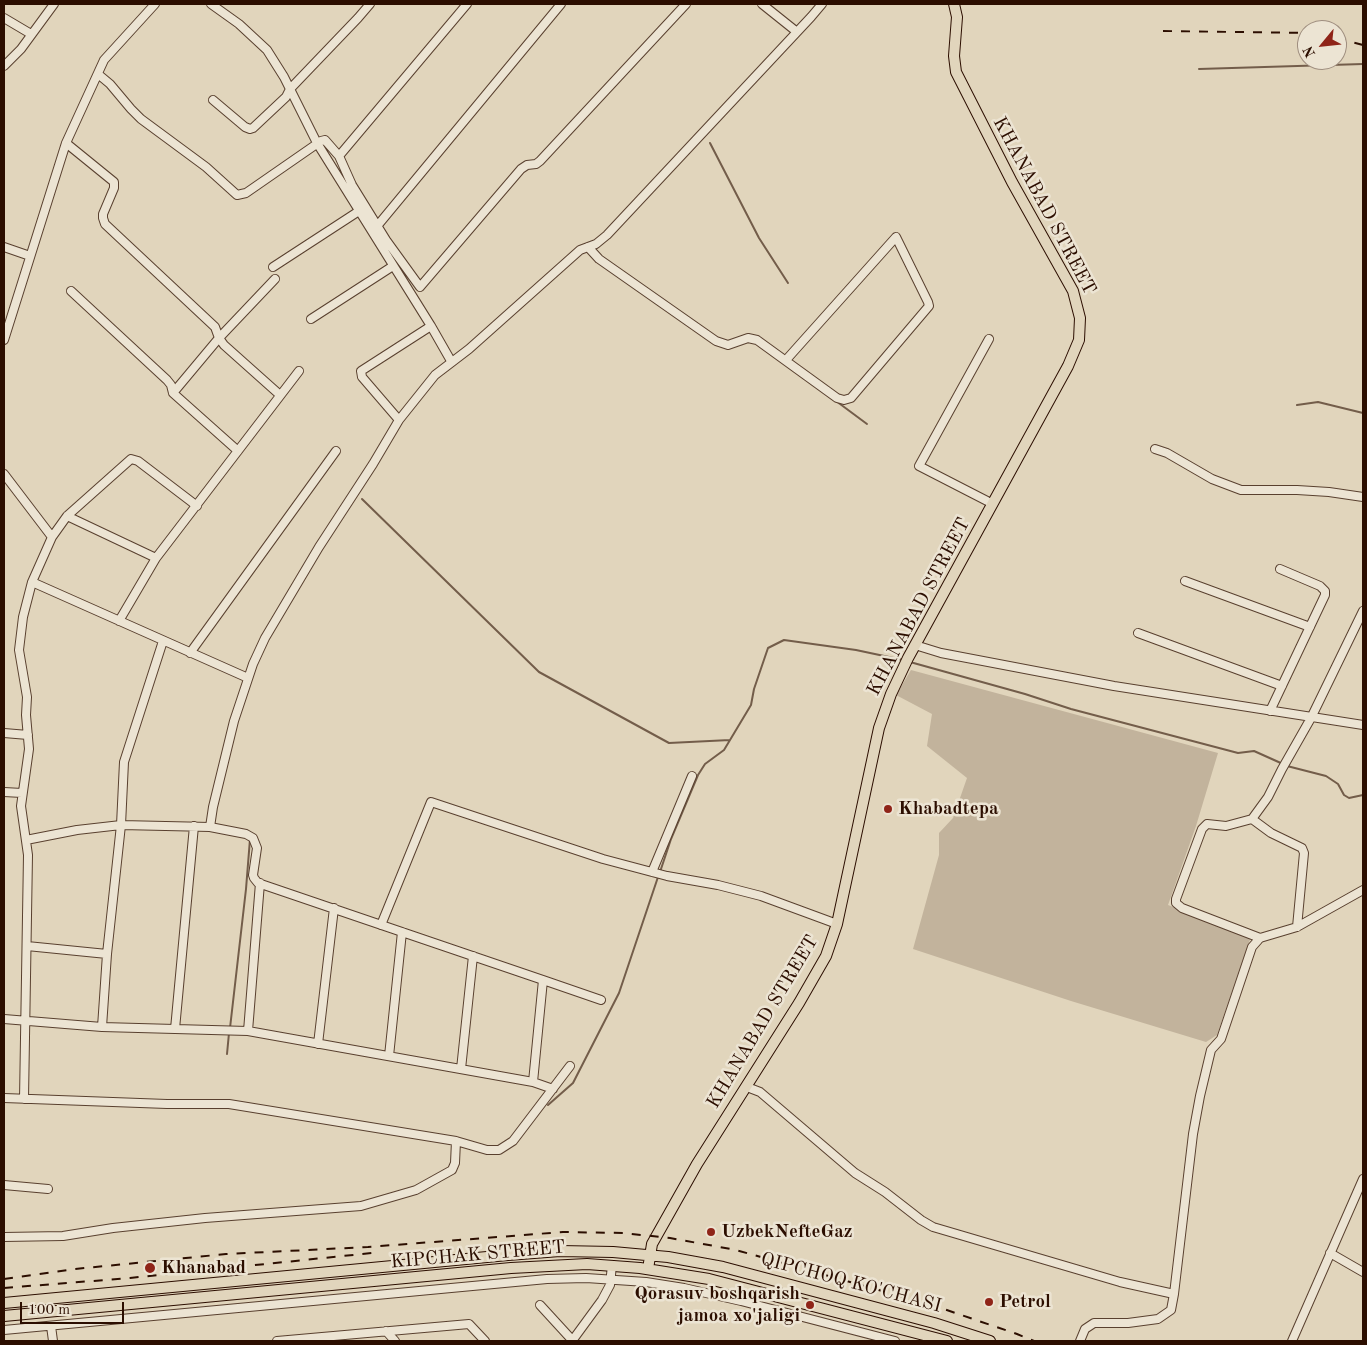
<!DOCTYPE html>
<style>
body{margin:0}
#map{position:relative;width:1367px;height:1345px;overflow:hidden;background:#e1d5bc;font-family:"Old Standard TT",serif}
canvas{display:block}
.frame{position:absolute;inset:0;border:5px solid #2c0e00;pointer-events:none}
.north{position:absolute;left:1297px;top:20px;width:50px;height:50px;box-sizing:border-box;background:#ece4d3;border:1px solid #9f8e7f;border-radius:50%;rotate:242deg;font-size:14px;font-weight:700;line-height:20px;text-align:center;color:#2c0e00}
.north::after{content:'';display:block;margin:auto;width:18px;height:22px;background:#8f2418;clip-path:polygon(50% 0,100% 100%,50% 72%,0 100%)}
.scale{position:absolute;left:20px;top:1302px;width:104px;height:22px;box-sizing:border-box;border:2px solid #2c0e00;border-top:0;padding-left:6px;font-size:15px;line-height:18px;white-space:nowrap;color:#2c0e00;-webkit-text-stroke:4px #ece4d3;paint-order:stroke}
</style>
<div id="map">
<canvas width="1367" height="1345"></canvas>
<div class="frame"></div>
<div class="north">N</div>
<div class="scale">100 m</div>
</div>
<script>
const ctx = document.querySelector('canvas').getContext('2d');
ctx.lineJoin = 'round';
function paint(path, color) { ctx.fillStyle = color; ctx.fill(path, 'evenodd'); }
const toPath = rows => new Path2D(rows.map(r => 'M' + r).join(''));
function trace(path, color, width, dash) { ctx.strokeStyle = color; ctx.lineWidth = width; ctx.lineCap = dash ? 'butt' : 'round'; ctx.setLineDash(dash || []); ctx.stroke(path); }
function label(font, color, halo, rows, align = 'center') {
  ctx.font = font + ' "Old Standard TT",serif'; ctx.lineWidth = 5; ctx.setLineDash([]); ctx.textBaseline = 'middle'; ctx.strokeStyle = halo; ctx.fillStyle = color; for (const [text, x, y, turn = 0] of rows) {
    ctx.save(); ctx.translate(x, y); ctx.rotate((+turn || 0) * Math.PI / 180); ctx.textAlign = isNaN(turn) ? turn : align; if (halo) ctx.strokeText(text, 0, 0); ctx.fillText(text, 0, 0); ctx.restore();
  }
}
paint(toPath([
 [911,670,1218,753,1196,826,1168,905,1251,937,1217,1035,1206,1042,1071,1001,913,949,939,855,939,833,953,818,967,778,927,746,932,714,896,695]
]), '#c2b39c');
trace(toPath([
 [1199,69,1363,64],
 [710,143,759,238,788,283],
 [836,401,867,424],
 [1297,405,1318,402,1363,413],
 [362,499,539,672,669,743,730,740,751,705,754,689,768,648,784,640,856,650,903,660],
 [910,662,1025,694,1071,709,1238,753,1254,751,1283,764],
 [1287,766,1326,776,1338,784,1344,795,1349,798,1363,795],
 [660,872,671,839,698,775,705,764,724,750,730,740],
 [230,1028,246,889,250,839],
 [227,1054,229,1033],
 [548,1105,573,1083,619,993,658,877]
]), '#735d4a', 2);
const minor = toPath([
 [211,4,239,24,267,50,284,77,317,143,431,326,451,361],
 [762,4,797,32],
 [4,18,31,34],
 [4,66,21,49,54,4],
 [98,74,110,84,131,109,141,119,206,167,237,195,246,193,321,141,325,140,339,156,352,185,386,240,420,287,521,169,527,165,536,164,540,161,686,4],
 [213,100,245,127,250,129,253,128,286,97,290,89,358,18,370,4],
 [66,143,114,182,114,188,103,214,103,218,105,224,215,327,219,338,224,345,280,395],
 [339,156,467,4],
 [378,225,561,4],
 [4,247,30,256],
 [588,247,599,259,716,341,728,345,748,338,757,340,837,398,844,400,851,398,929,306,928,302,896,237,786,360],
 [273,267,359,211],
 [71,291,167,380,171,385,173,393,238,451],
 [311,319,393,266],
 [989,339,919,466,993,504],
 [4,340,66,143,104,60,155,4],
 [173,393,219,338,275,279],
 [399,420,362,377,361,371,431,326],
 [1155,449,1167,453,1212,479,1241,490,1297,490,1329,492,1363,497],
 [4,474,52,537,32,582,23,617,19,650,27,697,26,715,29,749,21,806,28,855,24,1099],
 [67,516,156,558],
 [52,537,67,516,131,459,138,461,197,506],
 [1185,581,1310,627],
 [32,582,248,678],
 [119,621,156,558,299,371],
 [1138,633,1282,686],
 [915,645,941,653,1114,686,1363,725],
 [190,653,336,451],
 [1270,711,1325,595,1325,591,1320,586,1280,569],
 [4,733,28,735],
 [4,792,22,793],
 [1252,819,1268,797,1282,769,1311,718,1363,611],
 [210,827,213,807,234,721,253,664,265,638,319,547,373,464,399,420,435,375,469,349,580,250,596,244,607,235,811,17,822,4],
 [26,840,77,830,121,825,210,827,246,834,253,838,257,848,253,875,254,878,258,883,543,980,533,1082],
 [652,872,692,776],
 [381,925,431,802,603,859,667,876,718,885,761,896,837,924],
 [1260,938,1182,908,1176,903,1176,899,1202,829,1207,824,1226,826,1252,819,1271,833,1302,848,1304,853,1297,927],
 [27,946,107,954],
 [543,980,601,1000],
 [4,1019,102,1027,248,1031,533,1082,553,1089],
 [102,1027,107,954,121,825,124,762,163,641],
 [175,1029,194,826],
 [248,1031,260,883],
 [318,1044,334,908],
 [389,1056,402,932],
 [461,1069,473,956],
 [747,1087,760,1092,855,1173,885,1192,921,1220,933,1227,1120,1282,1174,1294],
 [4,1098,167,1104,229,1104,456,1141,487,1150,499,1150,513,1141,570,1066],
 [4,1185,48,1189],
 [4,1237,63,1236,113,1228,205,1218,361,1206,416,1190,452,1170,455,1163,456,1141],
 [1330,1253,1363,1272],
 [540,1305,573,1341],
 [51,1326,53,1341],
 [4,1330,547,1279,586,1278,646,1282,684,1288,741,1301,895,1341],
 [386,1331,395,1341],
 [277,1341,469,1324,485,1341],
 [572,1341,602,1300,610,1285,612,1265],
 [1080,1341,1085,1329,1094,1323,1128,1323,1158,1319,1171,1310,1174,1294,1193,1134,1200,1096,1211,1050,1221,1039,1252,947,1260,938,1297,927,1363,890],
 [1292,1341,1363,1179]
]);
const major = toPath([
 [648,1269,652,1244,697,1164,799,1003,826,956,837,924,879,728,891,694,908,658,1068,366,1079,340,1080,318,1073,291,1012,182,956,72,954,56,957,17,954,4],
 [4,1303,508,1255,560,1251,613,1252,668,1257,723,1267,934,1323,990,1341],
 [4,1316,511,1268,587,1264,640,1268,709,1279,947,1341]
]);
trace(minor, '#59402f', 10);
trace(major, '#2c0e00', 12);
trace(minor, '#ece4d3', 8);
trace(major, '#e1d5bc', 10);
trace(toPath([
 [1163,31,1307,33],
 [1337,38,1363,45],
 [4,1279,75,1269,226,1254,368,1247,563,1232,623,1233,670,1238,736,1250,932,1305,1017,1334,1034,1341],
 [4,1288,130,1278,372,1253]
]), '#2c0e00', 2, [9, 9]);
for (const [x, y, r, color] of [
 [888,809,5,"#8f2418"],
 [711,1232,5,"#8f2418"],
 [150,1268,6,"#8f2418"],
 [989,1302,5,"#8f2418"],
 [810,1305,5,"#8f2418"]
]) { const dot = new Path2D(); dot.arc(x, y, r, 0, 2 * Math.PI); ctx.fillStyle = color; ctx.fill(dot); trace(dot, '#ece4d3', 2); }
label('19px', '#2c0e00', '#ece4d3', [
 ["KHANABAD STREET",1044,206,62],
 ["KHANABAD STREET",919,607,-62],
 ["KHANABAD STREET",763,1022,-59],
 ["KIPCHAK STREET",478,1255,-5],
 ["QIPCHOQ KO'CHASI",851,1283,15]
]);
label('bold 19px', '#2c0e00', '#ece4d3', [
 ["Khabadtepa",898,809],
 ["UzbekNefteGaz",721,1232],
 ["Khanabad",161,1268],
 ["Qorasuv boshqarish",800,1294,"right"],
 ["jamoa xo'jaligi",800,1316,"right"],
 ["Petrol",999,1302]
], 'left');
</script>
